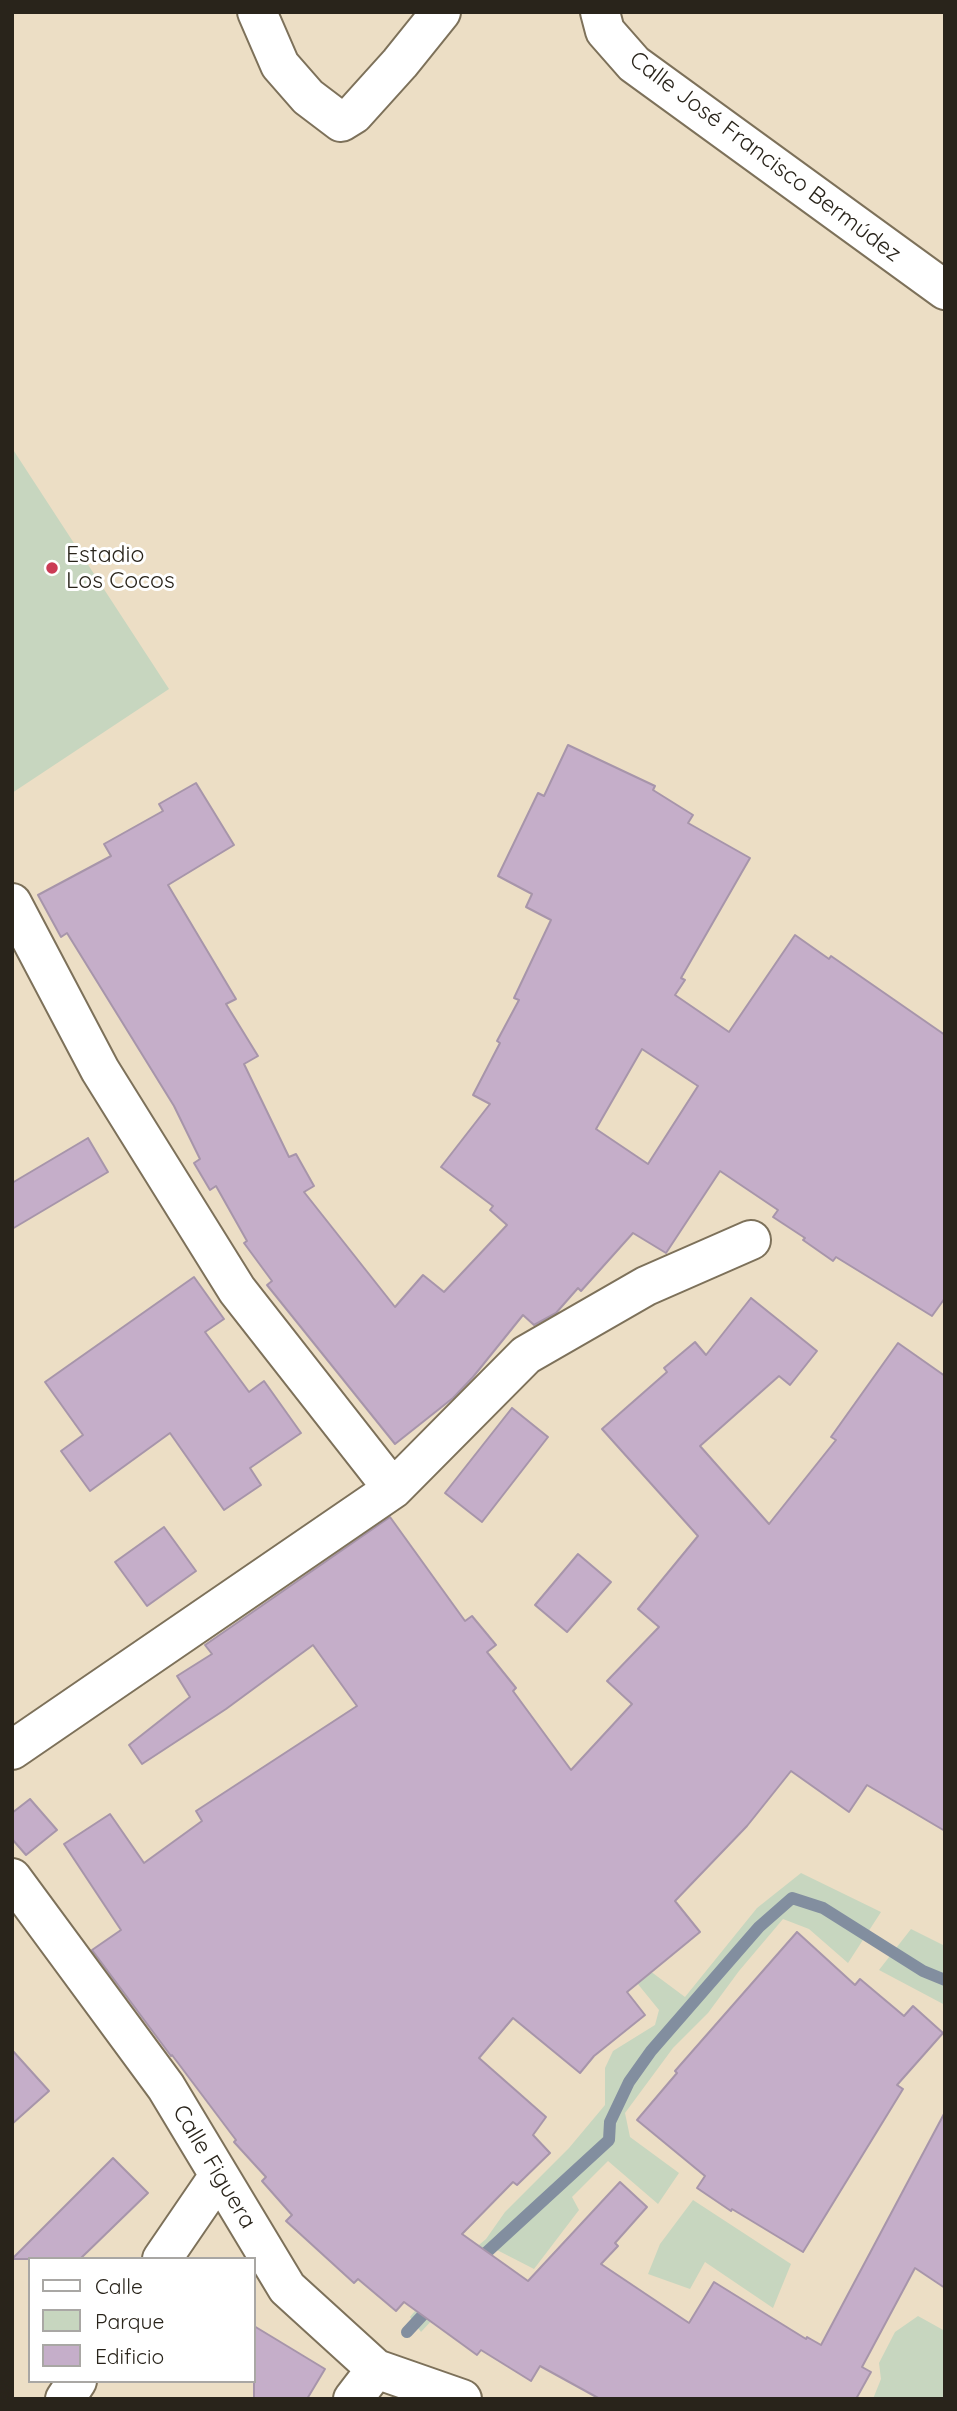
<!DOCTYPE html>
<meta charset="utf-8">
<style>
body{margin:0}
#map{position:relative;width:957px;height:2411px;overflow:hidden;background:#ecdec5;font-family:Quicksand,sans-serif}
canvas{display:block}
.frame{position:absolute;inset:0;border:14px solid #29241b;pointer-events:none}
.legend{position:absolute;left:28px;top:2257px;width:228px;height:126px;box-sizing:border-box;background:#fff;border:2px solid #a9a7a4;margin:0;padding:9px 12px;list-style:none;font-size:21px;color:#29241b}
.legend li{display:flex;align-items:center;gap:14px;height:35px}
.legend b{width:35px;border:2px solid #a9a7a4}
</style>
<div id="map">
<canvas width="957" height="2411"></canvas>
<div class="frame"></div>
<ul class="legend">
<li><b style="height:9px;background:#fff"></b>Calle</li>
<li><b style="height:19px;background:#c7d6bf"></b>Parque</li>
<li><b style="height:19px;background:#c5aec9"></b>Edificio</li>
</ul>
</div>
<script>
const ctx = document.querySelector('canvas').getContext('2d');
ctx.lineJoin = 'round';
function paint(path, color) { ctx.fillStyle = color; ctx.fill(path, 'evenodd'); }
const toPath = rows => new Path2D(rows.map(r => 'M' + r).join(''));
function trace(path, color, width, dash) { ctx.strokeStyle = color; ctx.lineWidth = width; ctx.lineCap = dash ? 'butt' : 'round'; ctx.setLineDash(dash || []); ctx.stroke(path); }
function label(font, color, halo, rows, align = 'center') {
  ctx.font = font + ' Quicksand,sans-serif'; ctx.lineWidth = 6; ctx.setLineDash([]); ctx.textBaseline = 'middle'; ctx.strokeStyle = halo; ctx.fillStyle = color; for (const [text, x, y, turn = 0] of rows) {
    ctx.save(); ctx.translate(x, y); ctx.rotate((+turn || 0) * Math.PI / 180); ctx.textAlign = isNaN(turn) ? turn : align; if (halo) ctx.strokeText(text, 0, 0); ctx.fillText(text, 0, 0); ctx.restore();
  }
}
paint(toPath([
 [12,448,169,689,12,793],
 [801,1873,881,1912,848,1963,809,1929,783,1919,739,1971,708,2013,673,2048,625,2113,630,2137,679,2173,658,2204,608,2161,572,2197,579,2210,534,2269,497,2250,421,2332,410,2317,448,2271,486,2239,505,2212,569,2148,605,2105,605,2068,613,2051,655,2025,659,2010,637,1983,646,1968,685,1997,757,1908],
 [911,1929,945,1946,945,2005,879,1970],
 [693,2200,791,2264,773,2308,705,2262,690,2289,648,2274,660,2244],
 [918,2316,945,2331,945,2399,873,2399,881,2379,879,2363,895,2332]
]), '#c7d6bf');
trace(toPath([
 [476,2262,609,2140,610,2122,629,2082,651,2051,759,1927,792,1898,823,1908,923,1971,945,1980],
 [407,2332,433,2304]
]), '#828e9f', 12);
const building = toPath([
 [568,745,655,786,653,790,693,815,688,823,750,858,681,978,685,980,675,995,729,1032,795,935,829,959,831,956,945,1035,945,1298,932,1316,836,1257,833,1261,803,1240,805,1238,773,1217,778,1210,720,1171,666,1253,633,1233,581,1291,578,1288,556,1313,534,1325,523,1315,473,1377,453,1398,395,1444,267,1285,272,1281,244,1243,247,1241,216,1186,210,1190,194,1163,200,1159,174,1106,67,933,61,937,38,895,111,856,104,844,163,811,159,804,196,783,234,845,168,885,236,999,226,1004,258,1056,244,1064,289,1157,296,1154,314,1186,304,1192,395,1307,423,1275,444,1292,507,1225,490,1210,493,1206,441,1167,490,1104,473,1095,500,1043,497,1041,519,1000,514,998,551,920,526,907,532,894,498,876,538,793,544,796,568,745],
 [642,1049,698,1086,648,1164,596,1129,642,1049],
 [88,1138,108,1172,12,1229,12,1183,88,1138],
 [194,1277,224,1319,205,1332,249,1392,264,1381,301,1433,250,1468,261,1485,224,1510,170,1433,90,1491,61,1451,83,1435,45,1382,194,1277],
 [751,1298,817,1351,790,1385,779,1376,700,1446,769,1524,836,1440,831,1437,898,1343,945,1376,945,1831,867,1785,849,1812,791,1771,747,1826,675,1901,700,1932,627,1992,645,2015,594,2056,580,2073,513,2018,479,2058,546,2117,533,2135,550,2153,517,2185,513,2182,462,2234,528,2281,620,2182,647,2207,615,2243,618,2246,601,2264,689,2323,714,2282,806,2339,807,2337,821,2345,945,2112,945,2288,915,2268,862,2367,871,2372,856,2399,600,2399,540,2366,531,2381,481,2350,477,2355,404,2302,396,2311,358,2279,354,2283,286,2221,292,2215,262,2181,266,2177,234,2142,236,2140,172,2055,171,2056,92,1950,121,1930,64,1844,110,1814,144,1863,202,1821,196,1811,357,1706,313,1645,226,1709,142,1764,129,1745,190,1697,177,1676,212,1654,205,1645,390,1517,465,1621,472,1616,496,1645,487,1652,516,1688,513,1691,571,1770,632,1704,607,1681,659,1627,638,1609,698,1536,602,1429,667,1372,664,1368,695,1342,706,1355,751,1298],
 [512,1408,548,1437,482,1522,445,1493,512,1408],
 [164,1527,196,1571,147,1606,115,1562,164,1527],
 [578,1554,611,1582,567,1632,535,1605,578,1554],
 [30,1799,57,1830,26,1855,12,1839,12,1813,30,1799],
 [797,1932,855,1985,860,1979,904,2016,913,2006,943,2033,897,2085,903,2089,803,2252,732,2209,731,2211,697,2188,705,2176,637,2120,677,2073,675,2071,797,1932],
 [12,2050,49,2091,12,2124,12,2050],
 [113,2158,148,2193,80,2259,12,2259,113,2158],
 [254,2326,325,2369,307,2399,254,2399,254,2326]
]);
paint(building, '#c5aec9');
trace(building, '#a795aa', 2);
const minor = toPath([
 [257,12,280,65,308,97,341,122,354,114,400,63,441,12],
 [600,12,605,31,634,64,945,290],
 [12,903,100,1070,237,1290,393,1489],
 [12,1750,393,1489,526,1355,646,1286,751,1240],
 [12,1878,166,2087,287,2288,376,2369,462,2399],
 [162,2259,218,2177],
 [65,2399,77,2381],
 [353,2399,376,2369]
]);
trace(minor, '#7d715a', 42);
trace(minor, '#fff', 38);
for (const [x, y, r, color] of [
 [52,568,7,"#cb3b55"]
]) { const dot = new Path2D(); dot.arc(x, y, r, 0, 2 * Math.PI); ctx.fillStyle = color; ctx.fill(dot); trace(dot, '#fff', 2.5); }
label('23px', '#29241b', '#fff', [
 ["Calle José Francisco Bermúdez",765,157,37],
 ["Calle Figuera",214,2167,59]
]);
label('23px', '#29241b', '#fff', [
 ["Estadio",66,555],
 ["Los Cocos",66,581]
], 'left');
</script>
